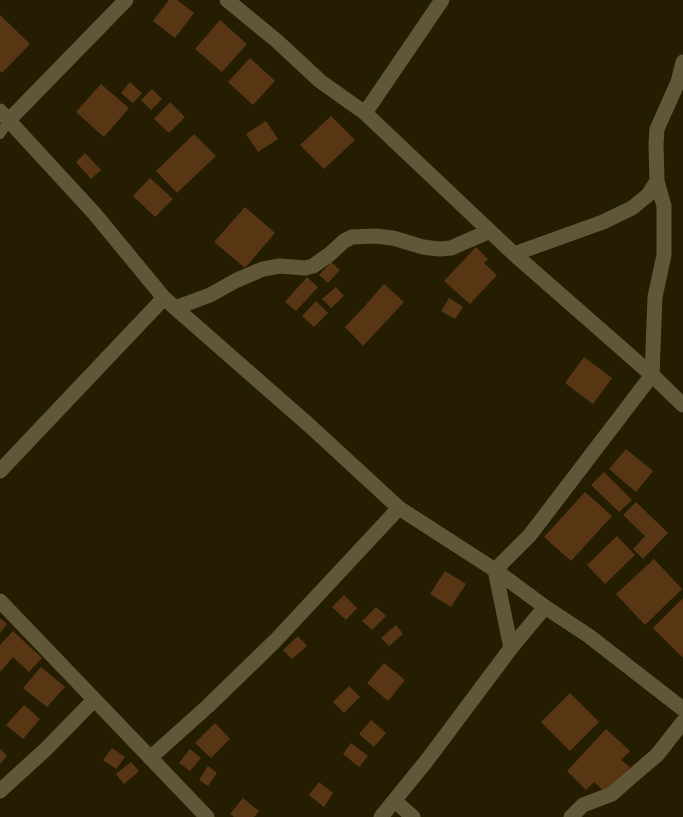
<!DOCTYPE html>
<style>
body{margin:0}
canvas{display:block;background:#251d01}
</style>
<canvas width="683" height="817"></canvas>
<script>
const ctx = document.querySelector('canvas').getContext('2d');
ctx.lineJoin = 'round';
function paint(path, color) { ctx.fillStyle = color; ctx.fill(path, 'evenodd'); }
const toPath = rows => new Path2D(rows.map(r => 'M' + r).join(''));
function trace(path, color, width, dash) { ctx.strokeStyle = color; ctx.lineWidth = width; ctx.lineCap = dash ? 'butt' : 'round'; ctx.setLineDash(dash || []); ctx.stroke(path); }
paint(toPath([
 [169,0,177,0,194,13,175,38,153,21],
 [0,15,30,44,2,73,0,71],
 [220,20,247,44,222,72,195,49],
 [250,58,275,81,253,105,228,82],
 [130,82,142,93,133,103,121,93],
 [101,84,129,108,104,137,76,112],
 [152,89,162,99,151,110,141,100],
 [170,102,185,117,169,133,154,119],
 [331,116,355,140,324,169,300,145],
 [266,121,278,139,258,152,246,134],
 [194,134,216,156,177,193,156,171],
 [85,153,101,170,91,179,76,162],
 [150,178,173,199,155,217,133,196],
 [245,207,275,233,245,268,214,242],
 [476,247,488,259,484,263,497,275,470,304,444,281],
 [331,262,340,270,328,283,319,275],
 [307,277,318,287,296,311,285,302],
 [384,284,404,302,363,346,345,327,363,308],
 [336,287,344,296,331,308,322,299],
 [449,298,463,307,455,319,441,311],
 [316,301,328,313,314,327,302,316],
 [584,357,612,378,593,404,565,383],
 [626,449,653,471,636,492,609,469],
 [604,472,632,500,619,512,591,485],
 [585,492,612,516,571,561,544,537],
 [636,502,668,533,643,559,633,549,645,536,623,515],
 [617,536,635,555,605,584,587,565],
 [654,559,682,589,645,625,616,594],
 [445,571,466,584,451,607,430,594],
 [344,595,357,608,346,620,332,607],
 [683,598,683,658,653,628],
 [376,607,386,616,372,630,362,621],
 [0,618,7,624,0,633],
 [396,625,403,634,389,646,381,638],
 [13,631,42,658,29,672,13,657,0,672,0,645],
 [298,636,307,646,292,659,283,650],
 [384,663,405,680,388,701,367,683],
 [41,667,65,687,47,707,23,688],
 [349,686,360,697,344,713,333,702],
 [570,693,599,722,570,751,541,722],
 [24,705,40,719,23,739,6,725],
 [371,720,386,733,374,747,359,734],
 [215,723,230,739,211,758,195,743],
 [606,729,630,751,621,760,630,767,606,793,594,782,586,790,567,771],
 [351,743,368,756,359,767,343,754],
 [112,748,125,757,116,769,103,760],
 [0,749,7,756,0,764],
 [190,749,201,758,190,771,179,763],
 [131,762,139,771,124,784,116,774],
 [208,766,217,773,208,786,199,780],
 [319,782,333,793,324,807,309,795],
 [243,798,259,811,254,817,234,817,230,814]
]), '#583613');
trace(toPath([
 [0,134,9,120]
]), '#605739', 10);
trace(toPath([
 [227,0,277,41,320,81,365,113,514,254,652,375,683,405],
 [0,111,94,213,164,298,310,426,399,508,495,570,545,607,589,636,683,709],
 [365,113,442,0],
 [9,120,126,0],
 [514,254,603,222,632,208,648,195,657,181,656,144,657,129,678,82,683,62],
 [175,308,210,295,237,280,263,269,280,266,305,268,313,266,330,254,344,241,352,237,375,236,393,238,423,247,439,249,451,248,490,231],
 [0,471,164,298],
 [0,601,207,817],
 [511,648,495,570,530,535,652,375,655,297,664,255,664,206,657,181],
 [150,758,208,706,275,641,399,508],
 [0,791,45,750,94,700],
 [395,801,413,817],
 [381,817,428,759,511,648,545,607],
 [571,817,583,805,612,794,630,778,657,755,683,722]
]), '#605739', 15);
</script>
